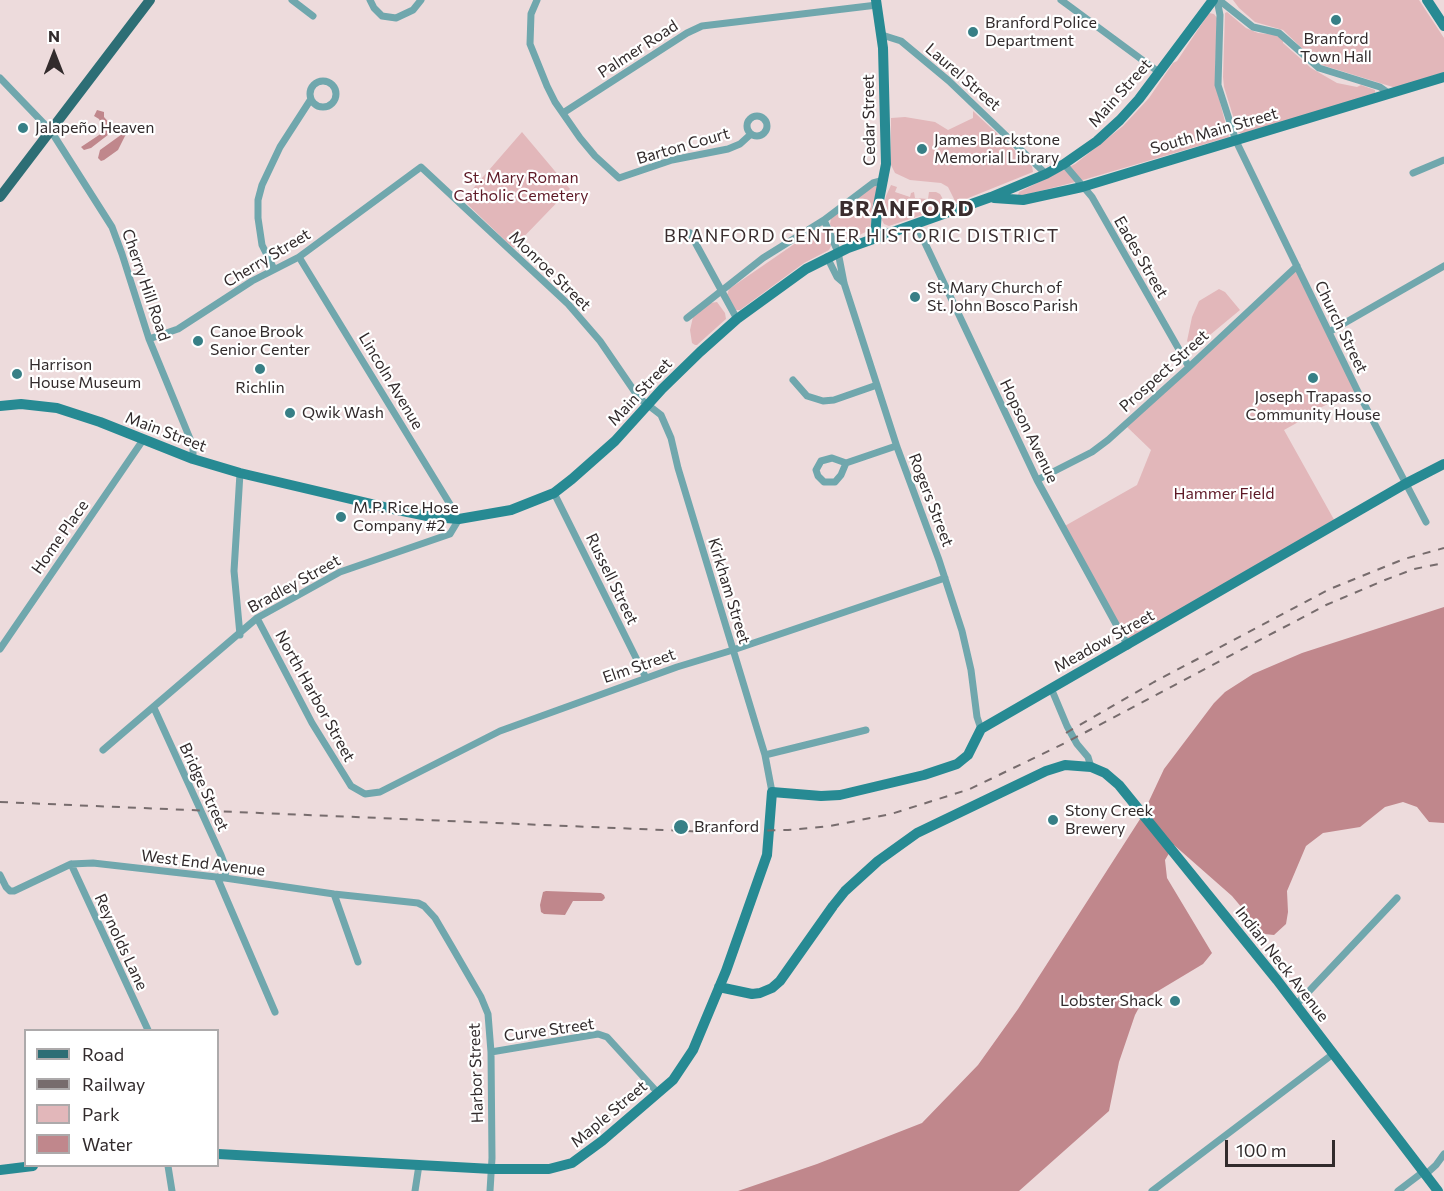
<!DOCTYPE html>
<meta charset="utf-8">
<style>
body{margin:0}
#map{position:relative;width:1444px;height:1191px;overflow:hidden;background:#eddbdc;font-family:Commissioner,sans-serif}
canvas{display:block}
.legend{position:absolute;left:24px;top:1029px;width:195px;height:138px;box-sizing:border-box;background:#fff;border:2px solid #adaaab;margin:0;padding:8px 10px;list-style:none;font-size:18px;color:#322b2c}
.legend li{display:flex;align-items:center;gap:12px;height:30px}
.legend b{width:30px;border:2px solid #adaaab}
.north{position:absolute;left:24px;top:24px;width:60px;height:60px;-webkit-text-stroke:4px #fff;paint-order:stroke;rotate:0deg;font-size:16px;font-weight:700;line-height:24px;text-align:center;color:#322b2c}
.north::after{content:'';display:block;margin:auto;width:21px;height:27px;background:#322b2c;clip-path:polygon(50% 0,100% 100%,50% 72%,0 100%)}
.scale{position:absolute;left:1225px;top:1140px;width:110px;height:27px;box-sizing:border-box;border:3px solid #322b2c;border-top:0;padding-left:8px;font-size:18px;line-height:21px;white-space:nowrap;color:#322b2c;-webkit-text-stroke:4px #fff;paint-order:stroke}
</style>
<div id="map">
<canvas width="1444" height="1191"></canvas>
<ul class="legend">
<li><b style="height:8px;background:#2d6e75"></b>Road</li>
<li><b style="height:8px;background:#776c6d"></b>Railway</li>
<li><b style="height:16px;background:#e2b7ba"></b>Park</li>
<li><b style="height:16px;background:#c0878c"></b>Water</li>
</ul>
<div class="north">N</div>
<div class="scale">100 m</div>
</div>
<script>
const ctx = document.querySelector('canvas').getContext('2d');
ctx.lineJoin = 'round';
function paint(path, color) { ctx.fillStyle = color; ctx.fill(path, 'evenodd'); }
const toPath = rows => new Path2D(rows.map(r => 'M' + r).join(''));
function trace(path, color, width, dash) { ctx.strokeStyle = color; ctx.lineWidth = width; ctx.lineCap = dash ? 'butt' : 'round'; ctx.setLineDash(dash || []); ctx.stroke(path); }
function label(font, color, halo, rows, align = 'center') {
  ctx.font = font + ' Commissioner,sans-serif'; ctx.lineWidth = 4.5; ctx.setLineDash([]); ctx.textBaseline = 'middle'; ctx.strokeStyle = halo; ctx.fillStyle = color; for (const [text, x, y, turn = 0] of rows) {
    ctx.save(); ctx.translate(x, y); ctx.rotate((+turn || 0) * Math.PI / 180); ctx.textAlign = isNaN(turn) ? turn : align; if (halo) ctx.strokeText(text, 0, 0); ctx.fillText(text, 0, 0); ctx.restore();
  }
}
paint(toPath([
 [1233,0,1419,0,1444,38,1444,72,1396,88,1322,65,1312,58,1283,30,1255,22,1239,8],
 [1227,12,1246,28,1258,33,1277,35,1283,41,1283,43,1311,68,1337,83,1357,87,1361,85,1375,90,1375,94,1242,134,1238,132,1224,87,1223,77,1225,13],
 [1209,13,1214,14,1217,18,1215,83,1229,137,1083,180,1021,196,1018,195,1019,192,1075,164,1123,126,1149,98,1173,63,1177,61],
 [973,111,1032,166,1033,172,956,203,948,187,941,183,910,180,895,173,891,165,891,118,905,117,935,122,948,130,973,118],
 [522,132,570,189,513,248,463,200],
 [874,185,878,185,870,230,842,243,838,242,830,224,831,218],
 [891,185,897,187,895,192,910,197,911,193,914,192,915,198,928,199,929,192,936,192,940,194,944,201,940,209,889,226,884,224,881,218,886,196],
 [819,227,825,229,832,244,829,250,804,263,740,310,735,310,727,295,729,289],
 [1297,266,1357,390,1301,417,1302,420,1284,430,1337,525,1128,646,1063,527,1137,485,1151,450,1125,425],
 [1219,289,1225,292,1240,310,1193,349,1187,341,1192,317,1199,301],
 [717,302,725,313,726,319,697,345,695,345,692,343,690,330,693,317,710,303]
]), '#e2b7ba');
paint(toPath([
 [97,110,104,112,104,117,113,127,113,131,91,148,84,150,81,147,102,133,104,129,99,119,94,116],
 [125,132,126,134,118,150,104,160,101,161,98,158,100,150],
 [1444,607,1444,823,1429,822,1417,807,1403,802,1385,807,1360,827,1323,833,1306,846,1287,891,1288,912,1286,924,1274,935,1264,934,1232,896,1174,845,1165,860,1167,878,1212,953,1203,964,1143,1000,1135,1015,1119,1062,1109,1111,1019,1191,738,1191,817,1164,922,1123,978,1065,1018,1009,1142,816,1164,769,1214,703,1225,692,1253,674,1302,653],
 [546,891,601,893,604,895,605,898,602,901,573,901,565,915,544,914,541,912,540,905,543,892]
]), '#c0878c');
trace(toPath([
 [292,0,313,16],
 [370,0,374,8,382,16,396,18,413,10,421,0],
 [537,0,531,14,530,44,547,86,555,102,580,138,595,156,619,178,672,160,728,149,740,144,751,134],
 [1061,0,1160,73],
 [1217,0,1220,15,1218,85,1236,141,1359,394,1426,522],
 [1219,0,1253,27,1279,33,1319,68,1380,87,1390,94],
 [882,35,901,41,949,81,1046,174],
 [0,78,51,131,112,227,122,254,149,339,193,446,193,459],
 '310 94a13 13 0 1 1 26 0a13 13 0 1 1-26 0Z',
 [563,113,687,33,702,26,877,5],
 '747 126a10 10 0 1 1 20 0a10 10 0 1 1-20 0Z',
 [1064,164,1092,197,1189,367],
 [1413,173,1444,160],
 [824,220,838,252,844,283,897,447,939,560,962,631,971,670,977,717,981,729],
 [916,224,1037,480,1128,646],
 [690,233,737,319],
 [827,257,837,277,844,283],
 [274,269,262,245,258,218,258,200,262,185,280,147,311,99],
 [687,318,763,258,824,220,873,183,884,180],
 [1329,332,1444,266],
 [149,339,178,329,252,281,299,257,421,167,568,304,600,341,639,398,661,415,671,438,678,468,765,755,772,792],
 [793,380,807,396,823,401,834,400,877,385],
 [846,463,832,458,821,461,816,470,818,476,824,482,835,482,841,475,846,463,896,446],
 [1037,480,1092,452,1108,440,1189,367,1297,266],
 [554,493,646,678],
 [257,618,312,723,351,786,365,794,380,792,500,731,677,667,733,650,945,578],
 [240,635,234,571,240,473],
 [0,649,143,440],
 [1051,688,1067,726,1077,744,1088,757,1091,767],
 [154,708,221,855,226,868,225,878],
 [103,750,257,618,340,572,450,534,459,519,299,257],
 [765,755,866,730],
 [71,864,148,1030],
 [0,875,6,887,10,891,14,891,71,864,93,863,225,878,334,894,418,903,424,906,435,918,452,947,481,997,488,1014,491,1052,492,1158,490,1191],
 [217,877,275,1012],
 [334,894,358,962],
 [1296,1005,1397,898],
 [491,1052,598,1034,607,1037,658,1093],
 [168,1166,172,1191],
 [1425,1175,1436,1165,1444,1154],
 [415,1191,419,1165],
 [1152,1191,1333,1054],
 [1398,1191,1423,1172]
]), '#70a7ad', 7);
trace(toPath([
 [1427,0,1444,26],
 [994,198,1023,200,1082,187,1444,77],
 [875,239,877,211,886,164,883,48,876,0],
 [0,406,21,404,57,408,100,422,193,459,240,473,393,509,432,517,459,519,511,510,554,493,572,479,615,441,662,389,700,352,737,319,806,269,848,248,991,197,1046,174,1064,164,1097,141,1120,120,1139,99,1213,0],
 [719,987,752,994,760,993,772,988,780,981,833,906,845,891,878,861,917,833,1046,771,1065,765,1091,767,1105,773,1119,785,1277,980,1438,1191],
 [218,1154,492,1169,549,1169,572,1163,602,1141,673,1080,693,1050,726,971,767,855,772,792,821,796,840,795,924,775,957,764,968,755,981,729,1405,484,1444,464],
 [0,1170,33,1166]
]), '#278a93', 10);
trace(toPath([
 [0,197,150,0]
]), '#2d6e75', 10);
trace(toPath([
 [1066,733,1154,682,1330,589,1404,559,1444,548],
 [0,802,710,832,788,830,830,826,891,814,970,789,1067,742,1326,605,1385,580,1414,569,1444,563]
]), '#776c6d', 2, [8, 8]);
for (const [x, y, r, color] of [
 [1336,20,6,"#377f86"],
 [973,32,6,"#377f86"],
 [23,128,6,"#377f86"],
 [922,149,6,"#377f86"],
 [915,297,6,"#377f86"],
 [198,341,6,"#377f86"],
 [260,369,6,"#377f86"],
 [17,374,6,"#377f86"],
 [1313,378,6,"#377f86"],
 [290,413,6,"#377f86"],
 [341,517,6,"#377f86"],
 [1053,820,6,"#377f86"],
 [681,827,8,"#377f86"],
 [1175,1001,6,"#377f86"]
]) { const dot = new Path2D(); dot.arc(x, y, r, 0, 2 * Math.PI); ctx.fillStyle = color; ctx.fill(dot); trace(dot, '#fff', 2); }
label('16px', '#322b2c', '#fff', [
 ["Branford Police",985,23],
 ["Department",985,41],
 ["Branford",1336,39,"center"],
 ["Town Hall",1336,57,"center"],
 ["Jalapeño Heaven",35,128],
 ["James Blackstone",934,140],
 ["Memorial Library",934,158],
 ["St. Mary Church of",927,288],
 ["St. John Bosco Parish",927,306],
 ["Canoe Brook",210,332],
 ["Senior Center",210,350],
 ["Harrison",29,365],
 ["House Museum",29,383],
 ["Richlin",260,388,"center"],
 ["Joseph Trapasso",1313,397,"center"],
 ["Community House",1313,415,"center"],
 ["Qwik Wash",302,413],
 ["M.P. Rice Hose",353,508],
 ["Company #2",353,526],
 ["Stony Creek",1065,811],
 ["Brewery",1065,829],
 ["Branford",694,827],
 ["Lobster Shack",1163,1001,"right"]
], 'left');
label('16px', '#322b2c', '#fff', [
 ["Palmer Road",638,49,-33],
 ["Laurel Street",963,77,41],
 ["Main Street",1120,93,-48],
 ["Cedar Street",869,120,-91],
 ["South Main Street",1214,131,-16],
 ["Barton Court",683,146,-16],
 ["Eades Street",1141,257,60],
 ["Cherry Street",267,258,-31],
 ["Monroe Street",550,271,44],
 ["Cherry Hill Road",146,285,71],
 ["Church Street",1341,327,64],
 ["Prospect Street",1164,371,-42],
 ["Lincoln Avenue",391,381,59],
 ["Main Street",640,392,-47],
 ["Hopson Avenue",1029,431,64],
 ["Main Street",166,432,21],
 ["Rogers Street",931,500,69],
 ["Home Place",60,537,-55],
 ["Russell Street",612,579,64],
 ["Bradley Street",294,584,-29],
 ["Kirkham Street",729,591,73],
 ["Meadow Street",1104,641,-29],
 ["Elm Street",639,666,-19],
 ["North Harbor Street",315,696,61],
 ["Bridge Street",204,787,65],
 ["West End Avenue",203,863,7],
 ["Reynolds Lane",121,942,65],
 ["Indian Neck Avenue",1282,964,52],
 ["Curve Street",549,1030,-8],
 ["Harbor Street",476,1073,-92],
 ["Maple Street",609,1114,-40]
]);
label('16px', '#5e1926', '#fff', [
 ["St. Mary Roman",521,178],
 ["Catholic Cemetery",521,196],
 ["Hammer Field",1224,494]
]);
ctx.letterSpacing = '1.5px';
label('18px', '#3a2d2e', '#fff', [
 ["BRANFORD CENTER HISTORIC DISTRICT",862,236]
]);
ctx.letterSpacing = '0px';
ctx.letterSpacing = '1.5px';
label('bold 22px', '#3a2d2e', '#fff', [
 ["BRANFORD",907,209]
]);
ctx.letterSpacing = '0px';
</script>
